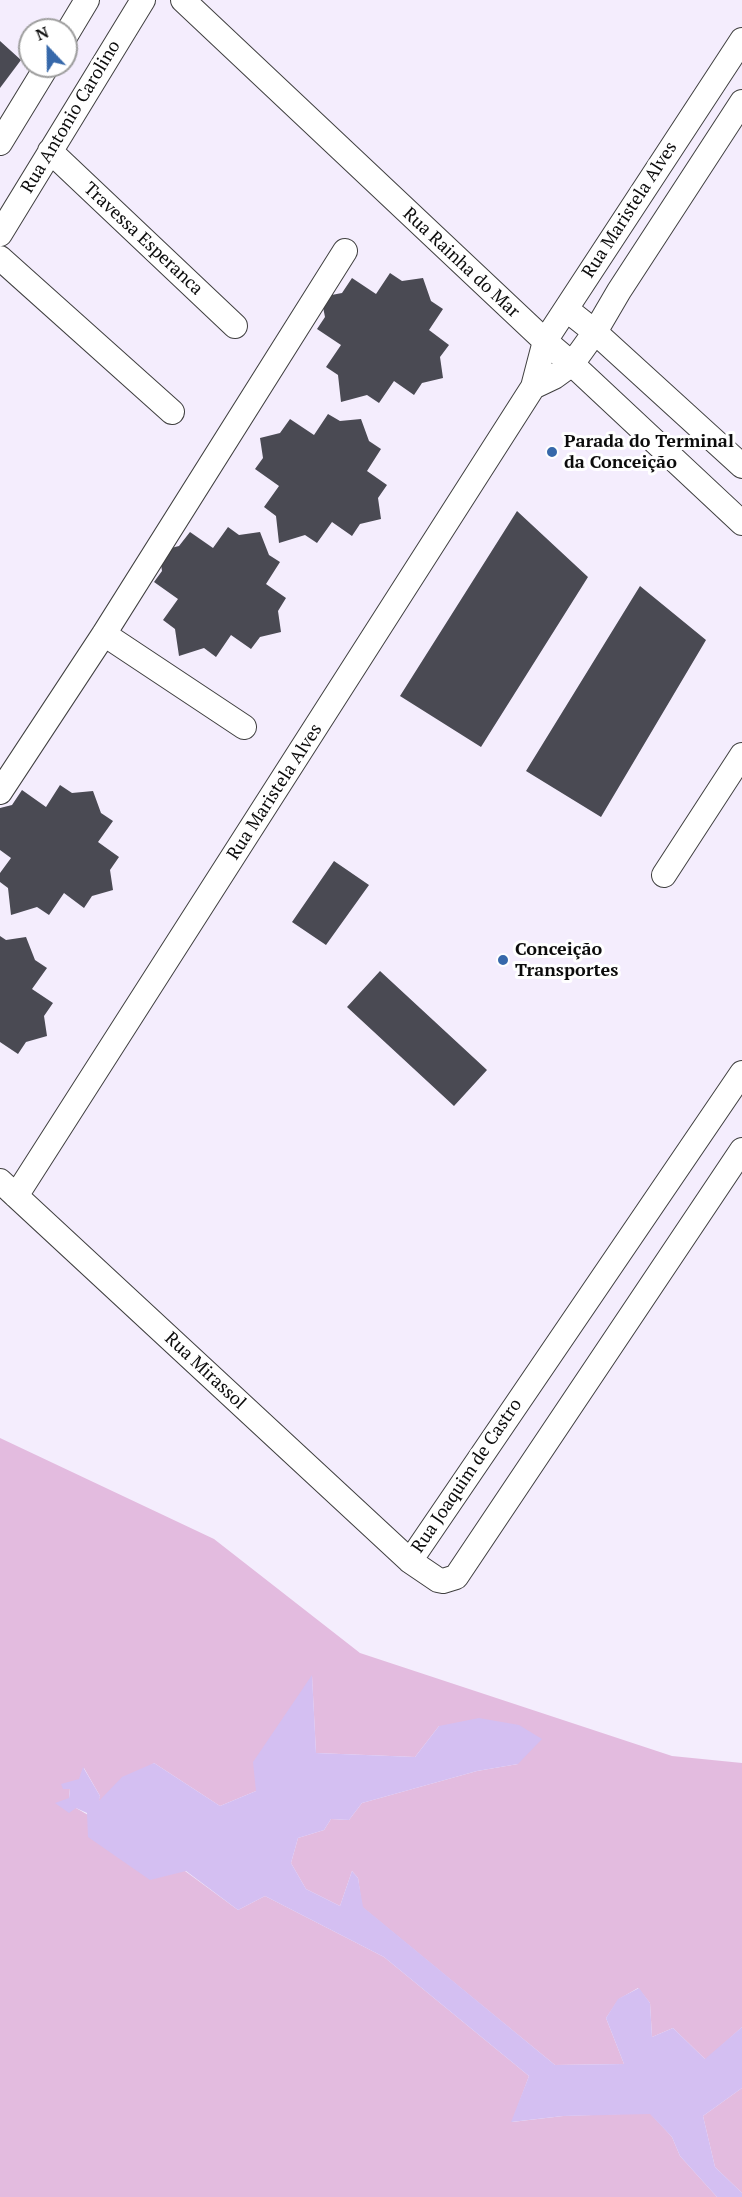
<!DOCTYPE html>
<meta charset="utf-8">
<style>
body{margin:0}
#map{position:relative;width:742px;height:2197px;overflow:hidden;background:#f4edfd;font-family:"PT Serif",serif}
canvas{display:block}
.north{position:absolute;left:18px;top:18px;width:60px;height:60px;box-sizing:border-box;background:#fff;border:2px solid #9e9e9e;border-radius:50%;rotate:338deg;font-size:16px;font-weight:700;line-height:24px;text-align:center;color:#0c0c0c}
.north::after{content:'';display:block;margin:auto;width:21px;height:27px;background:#3668aa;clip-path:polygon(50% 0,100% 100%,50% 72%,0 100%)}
</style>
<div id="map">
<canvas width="742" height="2197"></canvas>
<div class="north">N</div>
</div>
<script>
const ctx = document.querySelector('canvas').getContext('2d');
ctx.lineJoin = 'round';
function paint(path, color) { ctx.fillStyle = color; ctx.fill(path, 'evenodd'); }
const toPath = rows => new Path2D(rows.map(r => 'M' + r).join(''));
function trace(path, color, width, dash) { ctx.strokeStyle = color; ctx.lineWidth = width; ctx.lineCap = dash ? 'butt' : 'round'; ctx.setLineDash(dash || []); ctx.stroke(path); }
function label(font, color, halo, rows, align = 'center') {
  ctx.font = font + ' "PT Serif",serif'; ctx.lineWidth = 6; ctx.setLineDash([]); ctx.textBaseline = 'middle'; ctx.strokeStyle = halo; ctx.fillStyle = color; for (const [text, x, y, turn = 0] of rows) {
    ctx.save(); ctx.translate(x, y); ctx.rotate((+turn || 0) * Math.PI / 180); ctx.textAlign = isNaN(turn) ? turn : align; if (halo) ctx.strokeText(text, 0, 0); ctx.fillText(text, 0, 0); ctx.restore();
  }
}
paint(toPath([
 [0,1438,214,1539,360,1653,672,1756,742,1763,742,2027,706,2060,673,2028,652,2037,650,2003,638,1988,619,1999,606,2018,624,2064,555,2065,362,1907,358,1878,352,1871,340,1906,306,1889,291,1863,298,1838,324,1830,331,1819,349,1820,362,1803,477,1771,518,1764,439,1726,415,1757,316,1753,312,1676,256,1791,220,1806,154,1763,98,1802,100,1796,84,1768,80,1779,70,1788,69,1798,76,1808,185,1871,238,1910,265,1896,384,1957,529,2076,512,2122,563,2116,650,2113,672,2137,680,2156,717,2197,0,2197],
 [742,2088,742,2197,742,2193,715,2167,703,2116]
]), '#e3bbdf');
paint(toPath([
 [312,1675,316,1753,415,1757,439,1726,479,1718,519,1725,542,1739,518,1764,477,1771,362,1803,349,1820,331,1819,324,1830,298,1838,291,1863,306,1889,340,1906,352,1871,358,1878,363,1907,555,2065,624,2064,606,2018,618,1999,639,1988,650,2003,652,2037,673,2028,705,2059,742,2027,742,2088,703,2116,715,2167,742,2193,742,2197,717,2197,680,2156,672,2137,650,2114,563,2116,511,2122,529,2076,384,1957,265,1896,238,1910,186,1871,150,1880,88,1837,87,1813,76,1808,69,1813,55,1803,69,1798,70,1789,63,1789,61,1784,79,1779,83,1767,100,1796,99,1801,122,1777,154,1763,220,1806,256,1791,253,1762]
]), '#d4bff2');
paint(toPath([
 [0,41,21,60,0,88],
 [390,273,402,281,423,278,431,301,443,309,429,330,449,345,440,357,443,378,422,383,414,395,394,381,379,403,367,395,341,402,338,375,326,367,341,345,317,329,325,317,321,297,342,293,352,278,376,294],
 [328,414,340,421,361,419,369,441,381,449,367,471,387,485,378,498,381,519,360,524,352,536,332,522,317,543,305,535,279,543,276,516,264,507,279,486,255,469,263,458,260,438,280,433,290,419,314,435],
 [517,511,588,577,481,747,400,696],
 [228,527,239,535,260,532,269,555,280,562,266,584,286,598,278,611,281,632,260,637,251,649,231,635,216,657,204,648,179,656,175,629,163,620,178,599,154,582,162,571,159,551,179,546,190,532,213,548],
 [640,586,706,640,601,817,526,771],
 [60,785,72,793,93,791,101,813,113,821,98,842,119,857,110,870,113,890,92,896,84,908,64,893,49,915,37,907,11,915,8,888,0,882,0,873,11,858,0,850,0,808,12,805,22,790,46,807],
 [334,861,369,885,326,945,292,922],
 [0,936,6,940,26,937,35,960,47,968,32,989,53,1003,44,1016,47,1036,26,1042,18,1054,0,1042],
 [380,971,487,1070,454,1106,347,1007]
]), '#4a4a53');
const street = toPath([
 [183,0,545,341,572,364,742,523],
 [66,35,87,0],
 [0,143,47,66],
 [50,151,235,326],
 [0,234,143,0],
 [0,258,172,412],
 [566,309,595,332,742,466],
 [533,387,554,377,572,364,595,332,619,291,742,102],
 [104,634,244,727],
 [0,792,104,634,345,251],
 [664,875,742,755],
 [0,1181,410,1561,438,1580,443,1581,456,1577,742,1150],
 [16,1196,533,387,545,341,742,40],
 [410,1561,742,1073]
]);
trace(street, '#3f3f3f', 26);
trace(street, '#fff', 24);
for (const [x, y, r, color] of [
 [552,452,6,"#3668aa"],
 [503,960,6,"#3668aa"]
]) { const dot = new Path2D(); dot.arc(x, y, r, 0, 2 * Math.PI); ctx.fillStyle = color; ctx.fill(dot); trace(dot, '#fff', 2); }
label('18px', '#0c0c0c', '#fff', [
 ["Rua Antonio Carolino",71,117,-59],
 ["Rua Maristela Alves",630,210,-57],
 ["Travessa Esperanca",143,239,43],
 ["Rua Rainha do Mar",461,263,43],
 ["Rua Maristela Alves",275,792,-57],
 ["Rua Mirassol",205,1371,43],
 ["Rua Joaquim de Castro",467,1476,-56]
]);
label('bold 18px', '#0c0c0c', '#fff', [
 ["Parada do Terminal",564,442],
 ["da Conceição",564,463],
 ["Conceição",515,950],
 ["Transportes",515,971]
], 'left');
</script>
